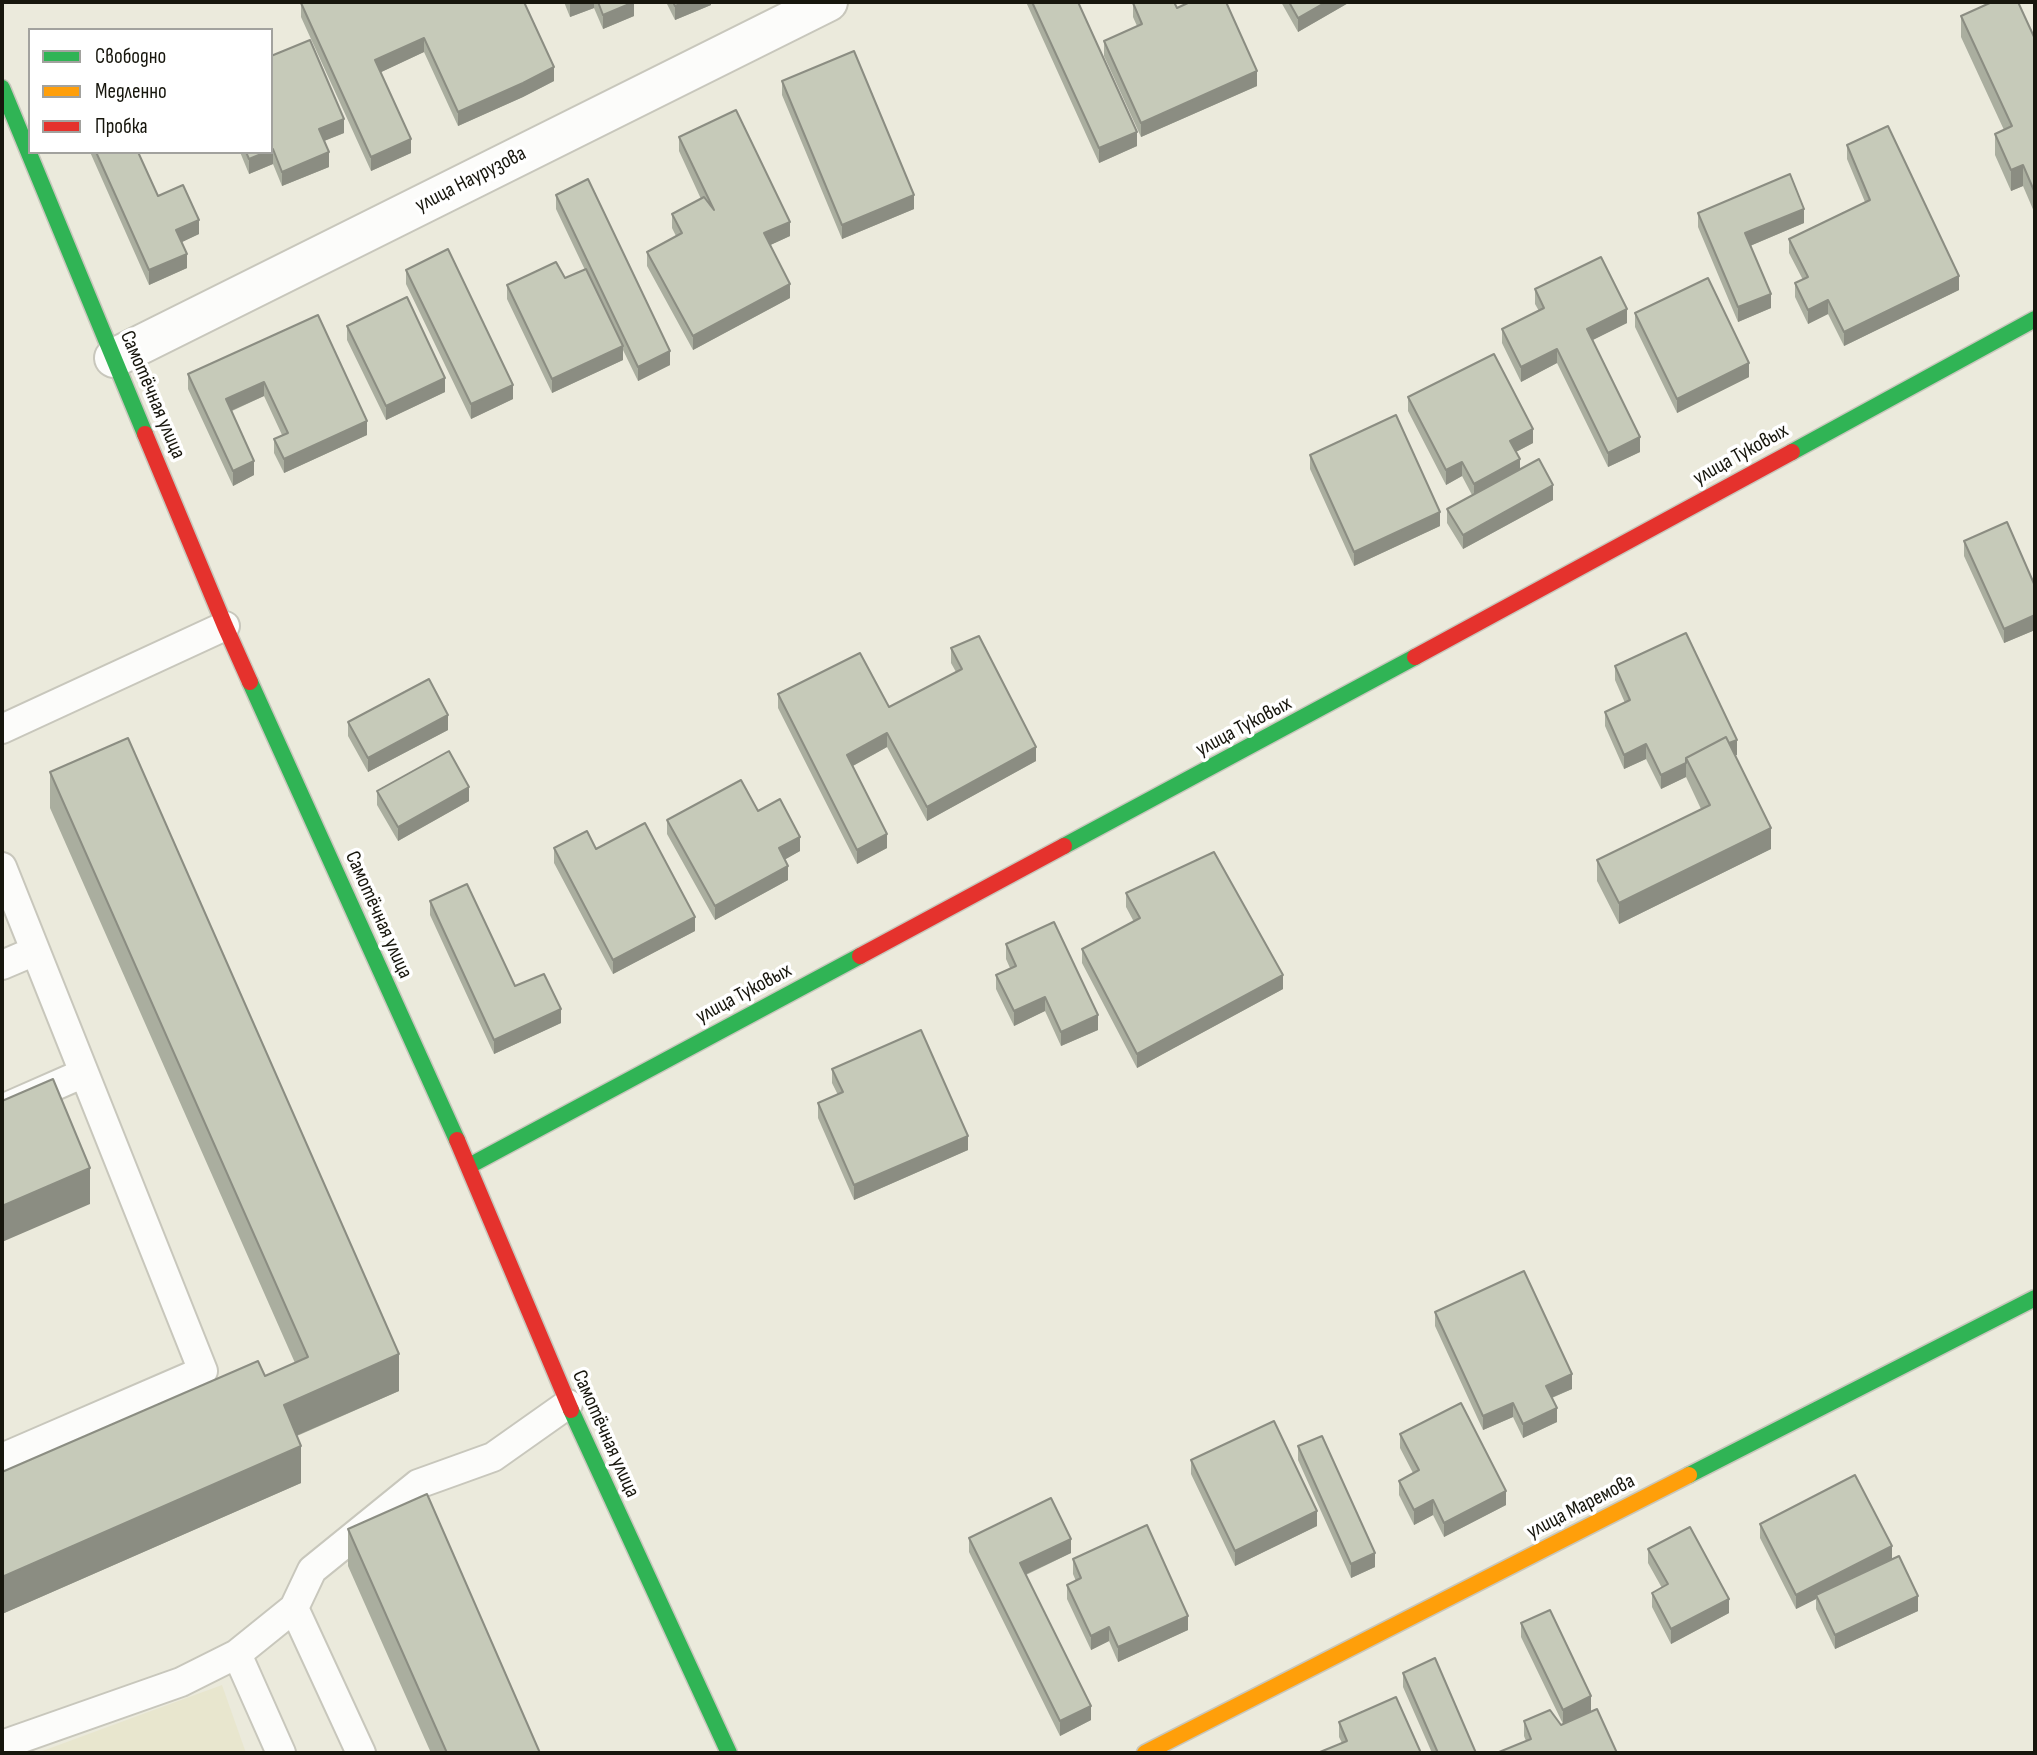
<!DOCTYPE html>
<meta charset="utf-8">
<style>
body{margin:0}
#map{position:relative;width:2037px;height:1755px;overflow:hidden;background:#ebeadc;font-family:"Sofia Sans Condensed",sans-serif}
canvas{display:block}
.frame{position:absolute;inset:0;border:4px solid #17160d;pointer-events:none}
.legend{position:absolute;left:28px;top:28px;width:245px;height:126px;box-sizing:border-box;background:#fff;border:2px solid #a2a29e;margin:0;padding:9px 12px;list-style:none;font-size:21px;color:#17160d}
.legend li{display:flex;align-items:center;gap:14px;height:35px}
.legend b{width:35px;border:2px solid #a2a29e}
</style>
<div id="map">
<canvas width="2037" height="1755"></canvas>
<div class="frame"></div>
<ul class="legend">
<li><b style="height:9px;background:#30b455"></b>Свободно</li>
<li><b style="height:9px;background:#ff9f0a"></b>Медленно</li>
<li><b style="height:9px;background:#e5322d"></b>Пробка</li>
</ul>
</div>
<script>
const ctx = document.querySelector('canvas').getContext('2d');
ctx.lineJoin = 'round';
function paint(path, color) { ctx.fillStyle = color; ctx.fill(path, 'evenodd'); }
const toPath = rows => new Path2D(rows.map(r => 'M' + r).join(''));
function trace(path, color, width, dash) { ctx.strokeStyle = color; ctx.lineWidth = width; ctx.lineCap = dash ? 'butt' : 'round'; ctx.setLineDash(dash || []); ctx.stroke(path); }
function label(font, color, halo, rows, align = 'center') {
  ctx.font = font + ' "Sofia Sans Condensed",sans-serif'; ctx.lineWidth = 7; ctx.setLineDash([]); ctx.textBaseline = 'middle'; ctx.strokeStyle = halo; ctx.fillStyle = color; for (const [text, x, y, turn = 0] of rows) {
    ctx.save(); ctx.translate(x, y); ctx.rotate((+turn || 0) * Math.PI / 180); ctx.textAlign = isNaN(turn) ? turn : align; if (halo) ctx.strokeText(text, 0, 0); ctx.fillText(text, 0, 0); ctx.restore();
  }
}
paint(toPath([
 [222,1685,246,1753,37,1753,151,1711]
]), '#e8e6ce');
const lane = toPath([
 [2,729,225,626],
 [2,867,203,1371,2,1458],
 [2,965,35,951],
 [2,1109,84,1073],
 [294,1608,312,1570,418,1484,493,1457,568,1404],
 [237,1654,281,1753],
 [2,1745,181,1682,237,1654,294,1608,361,1753]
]);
const street = toPath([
 [114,358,828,2]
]);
const fast = toPath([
 [2,88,145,434],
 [1792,452,2035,319],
 [250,682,457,1140],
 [1064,846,1415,657],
 [469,1166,860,956],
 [571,1410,729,1753],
 [1689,1475,2035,1298]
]);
const slow = toPath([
 [1145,1753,1689,1475]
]);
const jam = toPath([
 [145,434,225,626,250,682],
 [1415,657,1792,452],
 [860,956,1064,846],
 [457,1140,571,1410]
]);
trace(lane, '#c8c7bc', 32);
trace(street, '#c8c7bc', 42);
trace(fast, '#c8c7bc', 19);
trace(slow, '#c8c7bc', 19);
trace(jam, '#c8c7bc', 19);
trace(lane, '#fcfcfa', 28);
trace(street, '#fcfcfa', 38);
trace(fast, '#30b455', 16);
trace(slow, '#ff9f0a', 16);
trace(jam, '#e5322d', 16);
paint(toPath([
 [524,2,554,81,523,97,458,126,424,52,381,72,411,153,371,171,301,17,301,3],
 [564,2,634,2,634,16,603,29,594,8,570,17],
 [666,2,711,2,711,5,675,20],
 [1026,2,1078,2,1137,146,1099,163],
 [1281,2,1350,2,1298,32],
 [1133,3,1177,8,1257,86,1141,137,1104,56,1104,41,1137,26,1133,17],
 [1961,16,2035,39,2035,214,2023,186,2011,191,1995,155,1995,134,2004,130,1961,37],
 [271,56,344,133,324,141,329,167,282,186,273,164,249,174,240,152,271,152],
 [782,81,914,209,842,239,782,95],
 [679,137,790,236,770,245,790,298,693,350,647,266,647,252,676,236,672,228,672,214,701,199,679,151],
 [1847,145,1959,290,1844,346,1828,314,1808,324,1795,297,1795,283,1803,280,1789,253,1789,239,1865,202,1847,159],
 [90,152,138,152,158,196,199,234,181,242,187,268,149,285],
 [556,195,670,365,638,381,623,350,623,360,552,393,507,299,507,285,565,278,585,270,556,209],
 [1698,213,1804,223,1750,246,1771,308,1738,322,1698,227],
 [406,270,513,399,471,419,406,284],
 [1535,289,1627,323,1592,340,1640,452,1608,467,1557,363,1521,382,1502,343,1502,329,1539,311,1535,304],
 [1635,313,1749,377,1677,413,1635,327],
 [318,315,367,435,284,473,274,453,274,439,282,435,264,396,232,411,254,475,233,486,188,389,188,374],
 [347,326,445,392,386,420,347,340],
 [1408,397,1533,443,1516,452,1520,469,1553,500,1463,549,1447,523,1447,509,1472,495,1462,476,1446,485,1408,411],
 [1310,455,1440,526,1354,566,1310,469],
 [1964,541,2035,586,2035,630,2004,643,1964,556],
 [951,648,1036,761,927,821,887,747,853,766,887,848,857,864,778,708,778,694,889,707,956,672,951,663],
 [1615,666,1737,755,1735,755,1771,849,1619,924,1597,881,1597,860,1701,809,1686,777,1661,789,1646,759,1624,769,1605,726,1605,712,1625,703,1615,680],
 [348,722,448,730,368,772,348,736],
 [50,772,399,1391,297,1436,301,1483,2,1614,2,1472,265,1376,295,1363,50,808],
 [377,791,469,801,398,841,377,805],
 [758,811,800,851,785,859,788,880,715,920,667,834,667,820],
 [554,848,596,849,695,931,613,974,554,863],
 [1126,893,1283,989,1137,1068,1082,963,1082,949,1134,922,1126,907],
 [430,901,515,986,561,1023,494,1054,430,915],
 [1006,944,1098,1030,1061,1046,1045,1011,1014,1026,996,989,996,975,1010,968,1006,959],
 [832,1069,968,1150,854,1200,818,1118,818,1103,838,1095,832,1083],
 [1435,1312,1572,1389,1552,1398,1557,1422,1523,1438,1513,1417,1483,1430,1435,1326],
 [1400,1434,1506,1505,1444,1537,1433,1515,1414,1525,1399,1495,1399,1481,1413,1473,1400,1448],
 [1298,1446,1375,1567,1351,1578,1298,1460],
 [1191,1460,1317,1526,1235,1566,1191,1474],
 [1760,1524,1892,1560,1918,1611,1835,1649,1816,1609,1816,1599,1796,1609,1760,1538],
 [348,1529,540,1753,431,1753,348,1566],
 [969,1538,1071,1553,1026,1575,1091,1720,1060,1736,969,1552],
 [1648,1549,1729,1613,1671,1644,1652,1607,1652,1593,1662,1588,1648,1563],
 [1073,1559,1188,1630,1118,1662,1109,1641,1091,1650,1067,1599,1067,1585,1076,1581,1073,1574],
 [1550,1610,1591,1696,1591,1711,1563,1724,1597,1709,1617,1753,1499,1753,1499,1752,1526,1741,1524,1736,1524,1721,1550,1710,1561,1725,1563,1724,1521,1637,1521,1623],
 [1403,1673,1476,1753,1432,1753,1403,1687],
 [1339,1722,1421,1753,1342,1743,1339,1737]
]), '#aaae9f');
paint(toPath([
 [573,2,594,2,594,8,570,17,570,3],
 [634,2,634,16,603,29,603,15],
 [685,2,711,2,711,5,675,20,675,6],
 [1326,2,1350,2,1298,32,1298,18],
 [424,38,424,52,375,75,375,60],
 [554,67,554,81,523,97,458,126,458,112],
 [1257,71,1257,86,1141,137,1141,123],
 [344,119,344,133,319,143,319,129],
 [1137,132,1137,146,1099,163,1099,148],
 [411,139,411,153,371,171,371,157],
 [273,149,273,164,249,174,249,159,266,152,271,152,271,150],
 [329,152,329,167,282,186,282,172],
 [2023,165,2023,186,2011,191,2011,170],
 [914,195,914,209,842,239,842,225],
 [1804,209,1804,223,1745,248,1745,233],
 [199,220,199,234,176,245,176,230],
 [790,222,790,236,764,248,764,233],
 [187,254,187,268,149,285,149,270],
 [1959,276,1959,290,1844,346,1844,332],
 [790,284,790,298,693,350,693,336],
 [1771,294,1771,308,1738,322,1738,307],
 [1828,300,1828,314,1808,324,1808,310],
 [1627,309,1627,323,1587,343,1587,329],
 [623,346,623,360,552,393,552,379],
 [1557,349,1557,363,1521,382,1521,367],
 [670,351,670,365,638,381,638,367],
 [1749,363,1749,377,1677,413,1677,399],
 [445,378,445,392,386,420,386,406],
 [264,382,264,396,226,413,226,399],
 [513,385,513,399,471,419,471,404],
 [367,421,367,435,284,473,284,459],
 [1533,429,1533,443,1510,455,1510,441],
 [1640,437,1640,452,1608,467,1608,453],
 [1520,459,1520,474,1474,498,1474,484],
 [254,461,254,475,233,486,233,471],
 [1462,462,1462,476,1446,485,1446,470],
 [1553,485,1553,500,1463,549,1463,535],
 [1440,512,1440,526,1354,566,1354,552],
 [2035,615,2035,630,2004,643,2004,629],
 [448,715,448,730,368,772,368,758],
 [887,733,887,747,847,769,847,755],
 [1737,740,1737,755,1726,758,1726,744],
 [1646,744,1646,759,1624,769,1624,755],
 [1036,747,1036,761,927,821,927,807],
 [1686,763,1686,777,1661,789,1661,775],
 [469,787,469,801,398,841,398,827],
 [1771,828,1771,849,1619,924,1619,903],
 [887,834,887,848,857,864,857,850],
 [800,837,800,851,779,863,779,848],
 [788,866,788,880,715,920,715,906],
 [695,917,695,931,613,974,613,960],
 [1283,975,1283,989,1137,1068,1137,1054],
 [1045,997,1045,1011,1014,1026,1014,1011],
 [561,1009,561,1023,494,1054,494,1040],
 [1098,1015,1098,1030,1061,1046,1061,1032],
 [968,1136,968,1150,854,1200,854,1185],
 [90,1168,90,1204,2,1242,2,1206],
 [399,1354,399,1391,284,1441,284,1405],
 [1572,1374,1572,1389,1546,1400,1546,1386],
 [1513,1403,1513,1417,1483,1430,1483,1416],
 [1557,1408,1557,1422,1523,1438,1523,1424],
 [301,1446,301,1483,2,1614,2,1577],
 [1506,1491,1506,1505,1444,1537,1444,1523],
 [1433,1500,1433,1515,1414,1525,1414,1510],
 [1317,1511,1317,1526,1235,1566,1235,1551],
 [1071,1539,1071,1553,1020,1577,1020,1563],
 [1892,1546,1892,1560,1816,1595,1816,1599,1796,1609,1796,1595],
 [1375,1553,1375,1567,1351,1578,1351,1564],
 [1918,1596,1918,1611,1835,1649,1835,1635],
 [1729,1599,1729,1613,1671,1644,1671,1629],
 [1188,1616,1188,1630,1118,1662,1118,1647],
 [1109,1627,1109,1641,1091,1650,1091,1636],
 [1591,1696,1591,1711,1563,1724,1563,1710],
 [1091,1706,1091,1720,1060,1736,1060,1721]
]), '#8b8d82');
const building = toPath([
 [303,2,524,2,554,67,523,83,458,112,424,38,375,60,411,139,371,157,301,3,303,2],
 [598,2,634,2,603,15,598,2],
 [673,2,685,2,675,6,673,2],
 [1032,2,1078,2,1137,132,1099,148,1032,2],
 [1135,2,1174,2,1177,8,1190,2,1226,2,1257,71,1141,123,1104,41,1142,24,1133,3,1135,2],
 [1289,2,1326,2,1298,18,1289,2],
 [1992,2,2018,2,2035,39,2035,193,2023,165,2011,170,1995,134,2012,126,1961,16,1992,2],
 [310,40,344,119,319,129,329,152,282,172,273,149,271,150,271,56,310,40],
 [854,51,914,195,842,225,782,81,854,51],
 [736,110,790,222,764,233,790,284,693,336,647,252,682,233,672,214,704,197,714,210,679,137,736,110],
 [1888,126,1959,276,1844,332,1828,300,1808,310,1795,283,1808,277,1789,239,1870,200,1847,145,1888,126],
 [96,152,138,152,158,196,183,185,199,220,176,230,187,254,149,270,96,152],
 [246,152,266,152,249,159,246,152],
 [1790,174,1804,209,1745,233,1771,294,1738,307,1698,213,1790,174],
 [588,179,670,351,638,367,556,195,588,179],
 [448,249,513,385,471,404,406,270,448,249],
 [1601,257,1627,309,1587,329,1640,437,1608,453,1557,349,1521,367,1502,329,1544,308,1535,289,1601,257],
 [556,262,565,278,586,269,623,346,552,379,507,285,556,262],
 [1708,278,1749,363,1677,399,1635,313,1708,278],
 [407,297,445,378,386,406,347,326,407,297],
 [318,315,367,421,284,459,274,439,288,433,264,382,226,399,254,461,233,471,188,374,318,315],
 [1494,354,1533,429,1510,441,1520,459,1474,484,1462,462,1446,470,1408,397,1494,354],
 [1396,415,1440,512,1354,552,1310,455,1396,415],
 [1539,459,1553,485,1463,535,1447,509,1539,459],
 [2007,522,2035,586,2035,615,2004,629,1964,541,2007,522],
 [1686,633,1737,740,1729,743,1726,737,1686,758,1686,763,1661,775,1646,744,1624,755,1605,712,1630,700,1615,666,1686,633],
 [979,636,1036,747,927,807,887,733,847,755,887,834,857,850,778,694,860,653,889,707,962,669,951,648,979,636],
 [429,679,448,715,368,758,348,722,429,679],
 [1726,737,1771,828,1619,903,1597,860,1710,805,1686,758,1726,737],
 [128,738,399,1354,284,1405,301,1446,2,1577,2,1472,258,1361,265,1376,308,1357,50,772,128,738],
 [449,751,469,787,398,827,377,791,449,751],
 [741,780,758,811,780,799,800,837,779,848,788,866,715,906,667,820,741,780],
 [645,823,695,917,613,960,554,848,587,831,596,849,645,823],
 [1214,852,1283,975,1137,1054,1082,949,1140,918,1126,893,1214,852],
 [467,884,515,986,544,974,561,1009,494,1040,430,901,467,884],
 [1054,922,1098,1015,1061,1032,1045,997,1014,1011,996,975,1016,966,1006,944,1054,922],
 [921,1030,968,1136,854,1185,818,1103,843,1092,832,1069,921,1030],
 [53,1079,90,1168,2,1206,2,1101,53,1079],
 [1524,1271,1572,1374,1546,1386,1557,1408,1523,1424,1513,1403,1483,1416,1435,1312,1524,1271],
 [1461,1403,1506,1491,1444,1523,1433,1500,1414,1510,1399,1481,1419,1470,1400,1434,1461,1403],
 [1274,1421,1317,1511,1235,1551,1191,1460,1274,1421],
 [1322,1436,1375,1553,1351,1564,1298,1446,1322,1436],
 [1855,1475,1892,1546,1796,1595,1760,1524,1855,1475],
 [427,1494,540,1753,447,1753,348,1529,427,1494],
 [1051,1498,1071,1539,1020,1563,1091,1706,1060,1721,969,1538,1051,1498],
 [1147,1525,1188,1616,1118,1647,1109,1627,1091,1636,1067,1585,1081,1578,1073,1559,1147,1525],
 [1690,1527,1729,1599,1671,1629,1652,1593,1668,1584,1648,1549,1690,1527],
 [1899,1556,1918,1596,1835,1635,1816,1595,1899,1556],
 [1550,1610,1591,1696,1563,1710,1521,1623,1550,1610],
 [1435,1658,1476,1753,1438,1753,1403,1673,1435,1658],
 [1396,1697,1421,1753,1321,1753,1320,1752,1347,1741,1339,1722,1396,1697],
 [1597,1709,1617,1753,1499,1753,1499,1752,1531,1739,1524,1721,1550,1710,1561,1725,1597,1709]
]);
paint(building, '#c6cab9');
trace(building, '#8b8d82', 2);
label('21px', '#17160d', '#fff', [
 ["улица Наурузова",471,180,-27],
 ["Самотёчная улица",152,395,67],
 ["улица Туковых",1741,455,-29],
 ["улица Туковых",1244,727,-28],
 ["Самотёчная улица",378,915,66],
 ["улица Туковых",744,994,-28],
 ["Самотёчная улица",605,1434,66],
 ["улица Маремова",1581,1507,-27]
]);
</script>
